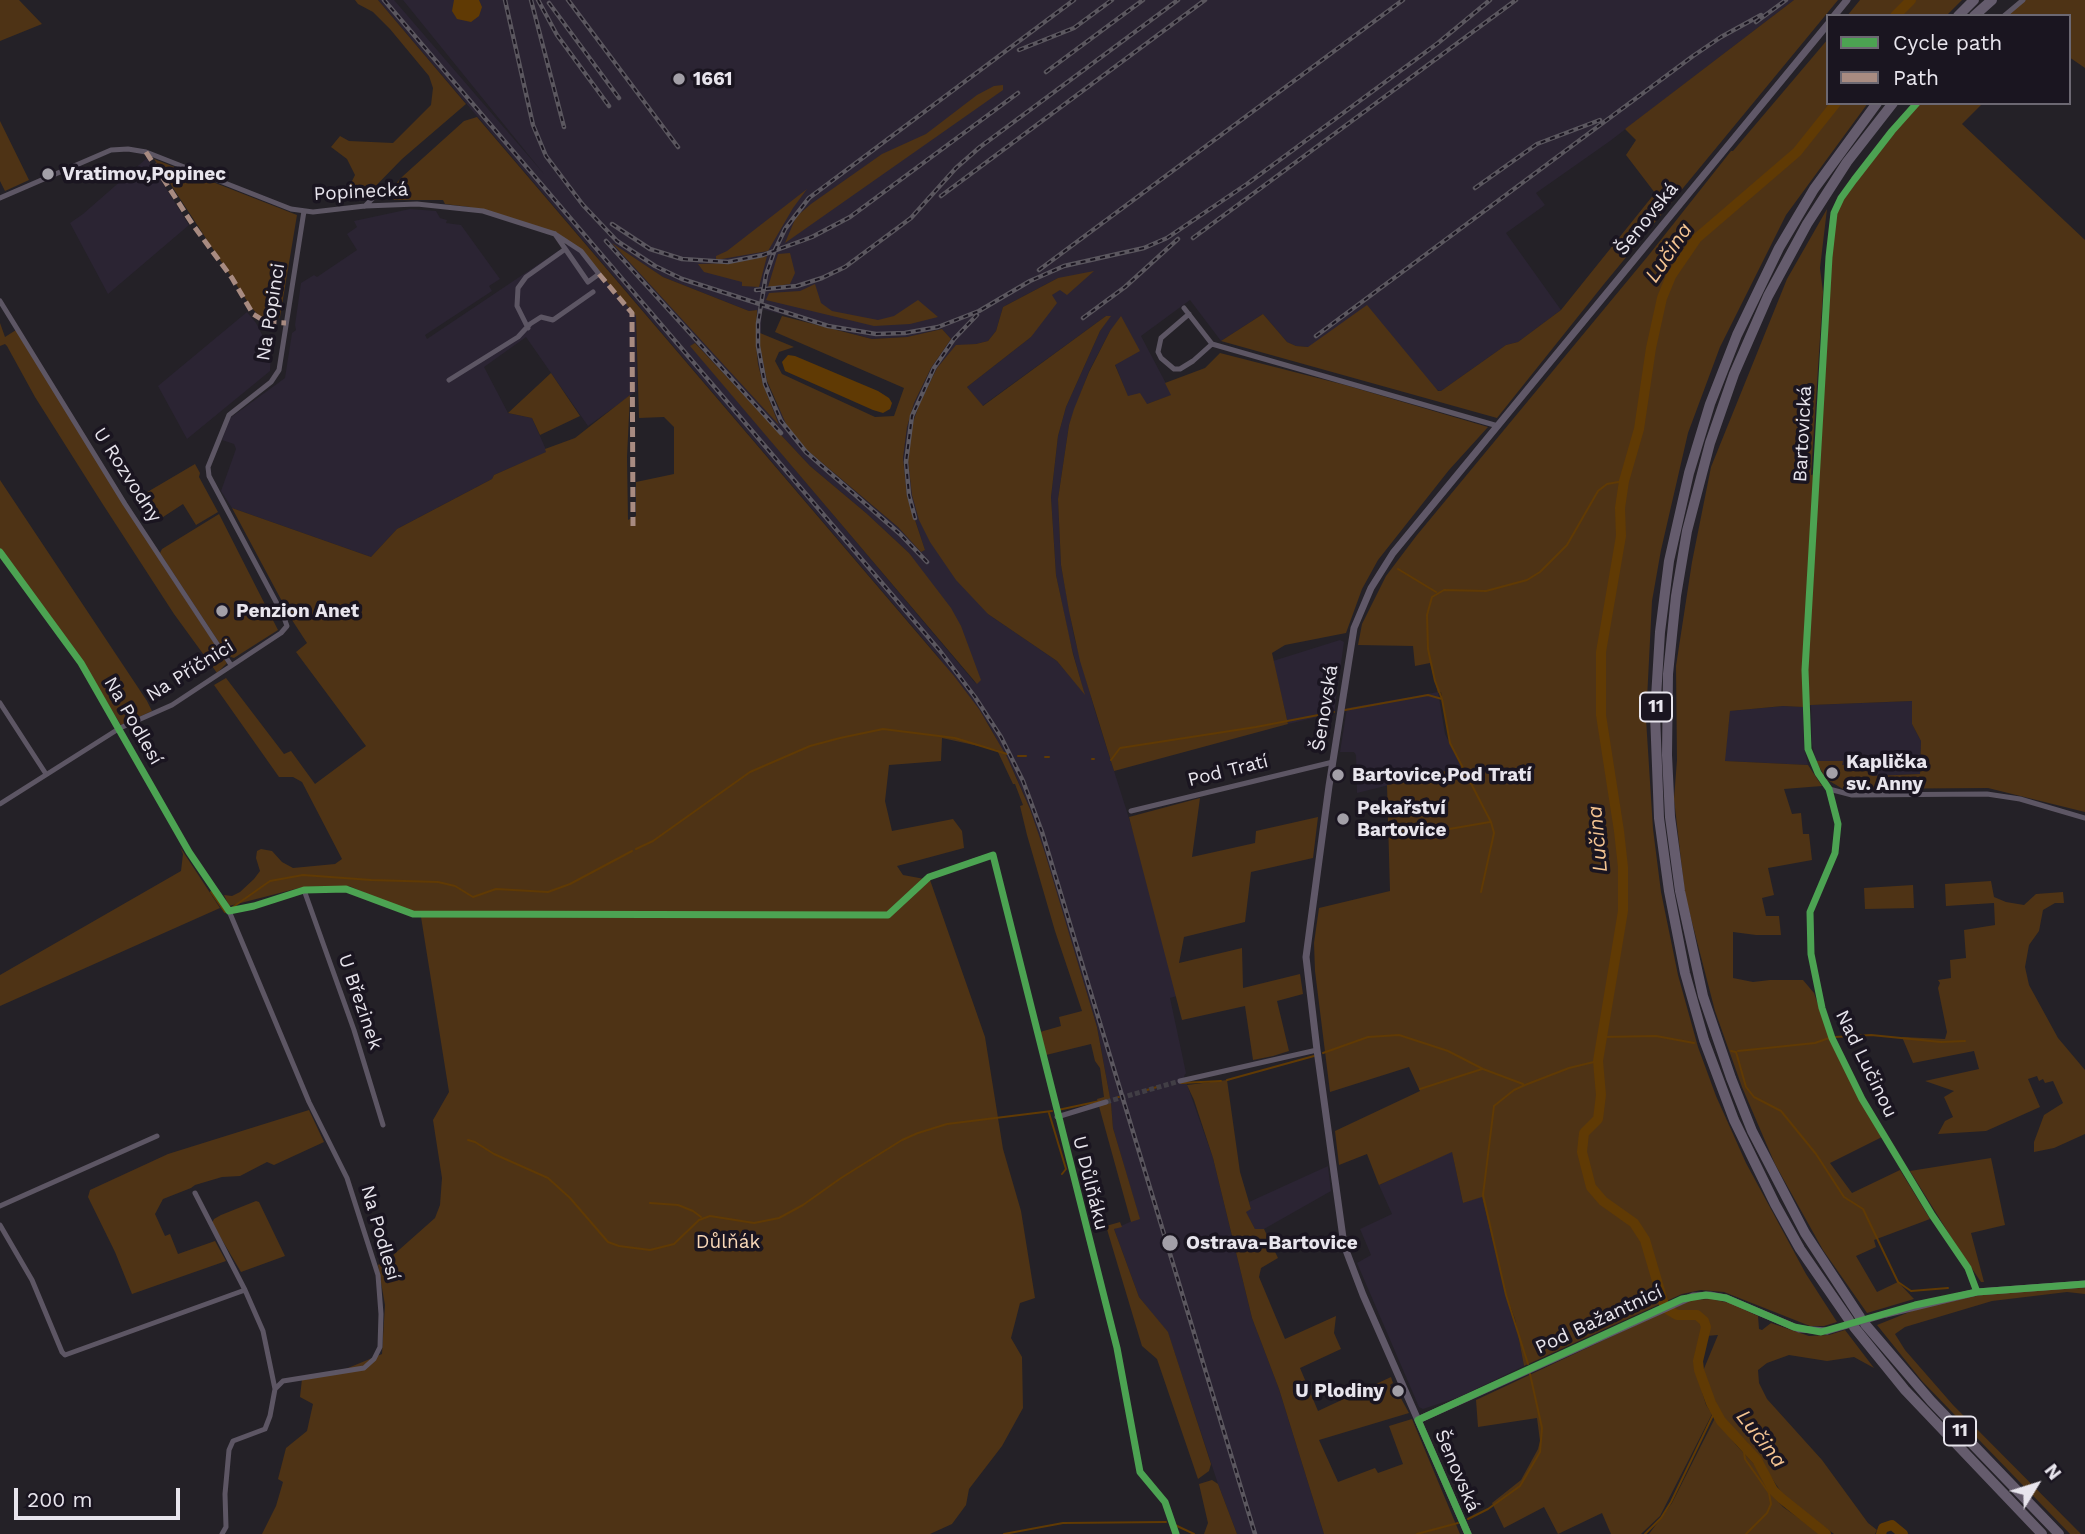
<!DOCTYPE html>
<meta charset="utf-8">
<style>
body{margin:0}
#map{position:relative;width:2085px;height:1534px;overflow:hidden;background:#242127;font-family:"Work Sans",sans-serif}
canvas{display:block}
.legend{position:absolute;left:1826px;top:14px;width:245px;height:91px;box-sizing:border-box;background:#1a1520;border:2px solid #6c6872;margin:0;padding:9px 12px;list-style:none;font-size:21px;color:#e8e5ed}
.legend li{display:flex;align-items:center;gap:14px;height:35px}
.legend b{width:35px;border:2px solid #6c6872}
.north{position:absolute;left:2001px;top:1450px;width:70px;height:70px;-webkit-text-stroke:5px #1a1520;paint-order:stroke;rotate:52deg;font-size:19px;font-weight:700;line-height:28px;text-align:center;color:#e8e5ed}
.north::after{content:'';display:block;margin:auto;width:24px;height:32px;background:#e8e5ed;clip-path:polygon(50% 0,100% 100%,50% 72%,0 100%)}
.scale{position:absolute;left:14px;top:1488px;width:166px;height:32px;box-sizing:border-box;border:4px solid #e8e5ed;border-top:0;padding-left:9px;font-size:21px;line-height:24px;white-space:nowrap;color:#e8e5ed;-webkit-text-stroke:5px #1a1520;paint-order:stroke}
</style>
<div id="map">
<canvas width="2085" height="1534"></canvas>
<ul class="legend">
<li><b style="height:9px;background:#4ca352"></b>Cycle path</li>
<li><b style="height:9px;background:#a88b81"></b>Path</li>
</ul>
<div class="north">N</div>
<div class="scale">200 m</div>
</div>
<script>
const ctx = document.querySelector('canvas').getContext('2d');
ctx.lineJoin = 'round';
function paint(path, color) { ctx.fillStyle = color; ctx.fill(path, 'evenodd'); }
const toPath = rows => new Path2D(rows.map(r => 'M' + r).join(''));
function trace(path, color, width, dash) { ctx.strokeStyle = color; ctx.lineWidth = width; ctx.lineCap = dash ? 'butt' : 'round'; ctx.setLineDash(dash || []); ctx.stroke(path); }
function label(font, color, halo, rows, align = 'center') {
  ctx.font = font + ' "Work Sans",sans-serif'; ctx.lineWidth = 7; ctx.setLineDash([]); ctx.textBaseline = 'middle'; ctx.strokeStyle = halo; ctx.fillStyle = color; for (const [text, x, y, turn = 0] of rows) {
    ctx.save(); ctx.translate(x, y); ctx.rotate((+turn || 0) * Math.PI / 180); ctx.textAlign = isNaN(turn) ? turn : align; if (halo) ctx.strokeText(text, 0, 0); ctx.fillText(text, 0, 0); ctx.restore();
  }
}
paint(toPath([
 [378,0,394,0,544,174,403,0,1794,0,1610,141,1536,193,1545,205,1506,233,1561,310,1518,342,1506,345,1441,391,1308,347,1296,346,1287,342,1263,314,1221,341,1190,300,1141,336,1172,395,1147,404,1128,397,1115,364,1110,331,1089,371,1069,425,1058,499,1061,565,1074,636,1095,711,1141,856,1177,996,1170,998,1186,1073,1184,1076,1213,1158,1252,1318,1279,1389,1324,1534,1237,1534,1218,1484,1168,1333,1139,1297,1114,1229,1139,1218,1113,1128,1111,1103,1097,1027,1030,809,1014,772,989,725,936,654],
 [616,246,663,277,749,311,757,310,758,364,763,384,778,423],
 [1058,278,1060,289,1052,295,1031,337,967,387,982,406,1106,316,1110,316,1100,331,1066,407,1058,436,1051,497,1056,575,1069,638,1084,693,1057,661,988,614,911,428,919,405,931,377,956,346,976,344,988,341,996,331,1003,307],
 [762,309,872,339,907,337,942,329,951,339,931,368,914,403,907,427,903,458,907,495,925,550,922,551,898,527,807,450,772,397,767,381,760,347],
 [695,343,810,466,866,513,909,553,976,684,691,346],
 [147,158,189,225,108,294,70,223,83,214],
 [410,209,436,211,440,218,447,220,446,223,461,225,500,279,489,286,492,291,425,335,427,339,573,241,636,315,637,391,588,426,526,337,484,367,508,413,532,418,547,452,494,475,492,479,397,529,371,557,232,508,221,491,236,449,234,444,222,440,230,418,285,378,292,333,296,330,295,325,301,283,314,275,317,277,357,250,347,234,357,227,354,221],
 [247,312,256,323,271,352,270,371,187,439,158,386],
 [1340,640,1344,642,1334,713,1288,724,1273,661],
 [1438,692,1445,734,1462,767,1357,793,1356,755,1354,752,1340,752,1347,708],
 [1913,701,1912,724,1921,741,1920,774,1872,776,1868,763,1842,765,1842,761,1816,761,1812,743,1811,705],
 [1783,706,1803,707,1804,747,1808,765,1724,761,1730,711],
 [1452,1151,1463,1203,1482,1196,1506,1295,1515,1319,1524,1366,1459,1397,1423,1409,1419,1407,1357,1263,1371,1255,1360,1229,1392,1214,1379,1185],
 [1328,1166,1331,1191,1264,1229,1255,1229,1245,1211,1251,1209,1249,1202]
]), '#2b2433');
paint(toPath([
 [0,0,19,0,42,24,0,41],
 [355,0,378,0,466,104,402,159,364,198,350,197,350,185,355,175,347,159,331,147,340,136,349,141,393,143,431,105,433,88,429,76,390,29,373,12,358,4],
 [1794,0,1838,0,1604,284,1497,418,1221,341,1263,314,1287,342,1296,346,1308,347,1367,305,1438,391,1441,391,1506,345,1518,342,1561,310,1655,193,1626,155,1636,140,1625,129],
 [1860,0,1962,0,1946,16,1847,16],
 [2023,0,2085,0,2085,68,2069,57,2069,16,2004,16],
 [1828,39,1828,103,1868,103,1786,215,1720,347,1688,433,1661,550,1652,601,1646,719,1653,829,1661,892,1678,975,1698,1047,1716,1096,1746,1163,1806,1274,1837,1322,1824,1326,1810,1326,1724,1292,1701,1290,1682,1294,1524,1366,1515,1319,1506,1295,1482,1197,1463,1203,1452,1152,1379,1185,1367,1154,1339,1165,1335,1131,1420,1091,1409,1067,1330,1092,1315,971,1314,943,1319,908,1390,891,1387,785,1462,767,1450,743,1441,692,1438,693,1430,663,1415,666,1413,646,1358,645,1362,624,1386,576,1417,535,1648,256,1731,151,1733,151],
 [1003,85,1003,90,785,243,796,217,811,204,882,154,926,134,977,95,994,86],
 [1917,103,1983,103,1962,124,2085,240,2085,812,1988,788,1843,789,1826,779,1816,761,1843,761,1842,765,1869,763,1872,776,1920,774,1921,741,1912,724,1912,701,1811,705,1803,707,1783,706,1730,711,1725,761,1808,765,1822,786,1784,789,1792,814,1801,813,1803,834,1809,834,1812,860,1768,868,1774,895,1762,898,1766,916,1779,916,1781,935,1756,935,1733,932,1733,978,1753,982,1770,980,1803,980,1814,993,1832,1044,1882,1137,1830,1163,1852,1193,1900,1170,1930,1219,1874,1240,1876,1247,1856,1256,1877,1292,1898,1282,1914,1299,1867,1313,1823,1250,1775,1164,1742,1087,1715,1011,1685,895,1674,799,1677,760,1676,666,1692,562,1711,467,1787,279,1827,209,1820,268,1823,292,1811,475,1819,473,1827,289,1834,213,1841,198],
 [477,117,954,676,979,709,1007,757,1030,809,1045,853,1097,1027,1111,1103,1113,1128,1140,1219,1131,1222,1097,1099,1104,1097,1100,1068,1095,1061,1091,1044,1046,1055,1040,1032,1061,1026,1059,1017,1082,1011,1055,931,1027,835,1020,806,1023,805,1015,784,1013,784,997,750,942,738,941,761,889,765,885,801,892,831,953,819,962,831,964,848,897,866,903,875,930,880,985,1037,1003,1149,1021,1211,1035,1298,1020,1303,1011,1338,1022,1357,1023,1408,1002,1446,969,1489,966,1505,952,1524,930,1534,262,1534,276,1506,283,1482,278,1479,286,1448,307,1431,313,1404,300,1397,302,1379,331,1375,382,1354,385,1305,378,1265,391,1257,435,1218,440,1205,442,1178,433,1120,449,1092,421,917,349,886,303,887,229,906,224,895,232,896,240,892,254,879,260,871,256,858,257,851,261,849,272,851,282,862,293,868,335,864,342,859,302,782,293,777,279,777,214,685,226,678,284,754,291,751,315,784,366,746,296,652,307,643,292,620,232,508,371,557,397,529,492,479,494,475,546,452,545,449,575,438,630,395,627,457,628,520,636,516,636,482,674,474,674,427,664,417,639,418,636,316,581,251,555,234,472,210,470,207,445,204,443,200,394,200,391,189,403,176,464,121],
 [0,121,29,180,5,191,0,181],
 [154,159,297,215,280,317,276,320,266,320,260,317,251,307],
 [807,189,793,208,768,251,716,260,716,256,727,251],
 [612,243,663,277,749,311,757,310,756,345,758,364,763,384,779,425],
 [790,253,795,273,790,284,768,287,778,254],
 [767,256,759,287,742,286,742,282,704,272,698,264,733,263],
 [1094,271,1067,295,1060,290,1052,295,1057,303,1031,337,967,387,983,406,1106,316,1111,316,1100,331,1066,407,1058,436,1051,497,1056,575,1073,654,1085,695,1057,661,988,614,956,580,930,542,919,520,912,495,908,460,911,428,919,405,937,368,956,345,976,344,988,341,996,331,1003,307,1058,278],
 [815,284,821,303,832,311,878,320,894,316,918,300,938,317,910,324,874,326,766,300,769,293,800,291],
 [782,316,872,339,907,337,942,329,951,339,931,368,914,403,907,427,903,458,907,496,925,550,921,552,898,527,807,450,787,426,767,381,760,347,760,333,794,347,779,352,775,361,782,374,875,417,894,416,904,388,775,332],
 [1121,316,1140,351,1115,365,1128,396,1140,393,1147,404,1171,395,1165,383,1205,368,1220,353,1345,385,1488,427,1449,470,1378,560,1362,589,1346,633,1285,645,1272,653,1288,724,1114,771,1080,661,1069,611,1061,565,1058,499,1069,425,1074,409,1089,372,1110,331],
 [0,323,5,337,16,330,124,505,227,663,217,673,174,614,102,503,35,397,7,346,5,344,0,346],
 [695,343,810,466,866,513,909,553,951,608,961,626,981,680,977,684,791,465,690,346],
 [551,373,580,416,540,435,532,418,508,413],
 [195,464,200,473,199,477,218,512,196,525,183,504,160,519,144,494],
 [0,480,147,701,152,711,121,725,83,664,0,548],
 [219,514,278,630,234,658,228,656,160,553,162,549],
 [1200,798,1192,857,1255,843,1256,831,1318,817,1313,858,1251,872,1245,922,1184,937,1179,963,1242,948,1243,988,1300,974,1303,994,1277,1001,1289,1051,1273,1056,1253,1060,1245,1006,1182,1020,1129,817],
 [180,847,220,908,0,1006,0,975,181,871,183,854],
 [1991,881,1994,897,2006,902,2024,905,2036,894,2063,892,2064,903,2055,903,2043,910,2039,931,2029,945,2025,967,2029,985,2058,1038,2085,1070,2085,1134,2054,1148,2034,1152,2034,1142,2044,1115,2063,1103,2053,1081,2045,1083,2043,1079,2039,1081,2037,1076,2028,1079,2040,1107,1986,1131,1938,1134,1945,1121,1953,1117,1944,1097,1954,1091,1925,1081,1979,1069,1974,1051,1913,1063,1902,1037,1945,1039,1947,1032,1938,988,1940,983,1938,980,1951,978,1950,960,1966,958,1964,930,1995,925,1994,903,1946,906,1945,884],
 [1913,885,1914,908,1865,909,1864,888],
 [1227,1080,1240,1172,1251,1209,1246,1212,1255,1229,1264,1229,1278,1258,1261,1268,1259,1277,1285,1339,1336,1316,1334,1333,1341,1349,1300,1368,1318,1411,1391,1377,1393,1383,1390,1385,1393,1392,1397,1391,1409,1413,1319,1440,1338,1482,1375,1468,1378,1473,1403,1464,1389,1426,1412,1419,1460,1534,1324,1534,1279,1389,1252,1318,1213,1158,1194,1100,1187,1085],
 [309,1110,324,1142,274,1165,267,1162,240,1176,222,1177,195,1185,191,1188,163,1199,155,1214,165,1236,170,1234,178,1254,215,1241,226,1261,132,1294,115,1252,88,1197,90,1190,168,1154],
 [1991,1158,2005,1225,1971,1233,1984,1282,1981,1282,1956,1245,1910,1171],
 [256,1201,259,1202,285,1256,241,1272,212,1223,214,1219,221,1215],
 [1120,1222,1122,1227,1114,1229,1139,1297,1168,1332,1211,1464,1209,1471,1198,1479,1157,1359,1142,1346,1106,1226],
 [2085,1288,2085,1294,2067,1292,1992,1301,1905,1327,1895,1334,1905,1350,1953,1405,2081,1534,2070,1534,1922,1381,1877,1325,1922,1307,1981,1295,2037,1289],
 [1711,1299,1730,1303,1758,1316,1759,1329,1762,1330,1771,1323,1809,1336,1829,1335,1845,1330,1874,1368,1854,1357,1827,1361,1789,1355,1767,1363,1758,1370,1759,1383,1767,1399,1822,1460,1868,1523,1877,1530,1875,1534,1834,1534,1794,1505,1784,1496,1747,1442,1734,1431,1724,1418,1709,1390,1703,1371,1718,1335,1706,1336,1709,1326,1699,1313,1676,1313,1670,1310,1692,1300],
 [1666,1311,1676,1318,1696,1317,1702,1323,1703,1329,1696,1350,1694,1365,1706,1405,1712,1414,1660,1516,1641,1534,1611,1534,1602,1513,1558,1534,1544,1507,1504,1528,1492,1503,1521,1480,1538,1449,1540,1441,1537,1418,1478,1427,1476,1400],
 [1715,1418,1736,1445,1757,1467,1769,1492,1783,1507,1821,1534,1649,1534,1672,1503],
 [1212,1480,1218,1484,1237,1534,1204,1534,1208,1523,1199,1484]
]), '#4e3315');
paint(toPath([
 [454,0,479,0,482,7,479,16,471,22,457,19,452,11],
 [788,355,795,356,878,391,889,398,892,403,890,409,883,413,873,410,785,371,782,362]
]), '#603a04');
trace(toPath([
 [1398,569,1436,592],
 [1442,699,1450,743,1491,822,1494,833,1481,892],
 [1345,710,1428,695,1442,699,1435,681,1428,649,1427,615,1432,597,1444,590,1486,591,1527,580,1540,572,1567,545,1598,491,1607,484,1624,481],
 [1018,756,1026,756],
 [1045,757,1049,757],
 [1092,759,1094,759],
 [1111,760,1120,748,1256,727,1334,712],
 [1391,839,1490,822],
 [636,849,653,841,750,772,810,746,840,738,883,729,955,738,1007,754],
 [211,892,225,912],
 [233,907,270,881,303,875,371,880,438,882,455,886,473,897,496,889,548,892,570,884,632,851],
 [1602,1037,1656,1036,1694,1043],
 [1835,1037,1871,1035,1941,1042,1965,1041],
 [1731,1051,1736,1052,1746,1087,1754,1097,1781,1111,1816,1154,1844,1197,1863,1209,1898,1282,1911,1291,1948,1288],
 [1738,1051,1815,1043,1829,1038],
 [1323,1053,1368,1037,1399,1035,1448,1051,1483,1069,1523,1084],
 [1227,1080,1314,1056],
 [1181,1083,1221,1081],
 [1420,1089,1482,1069],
 [1147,1090,1157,1087],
 [1118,1097,1119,1097],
 [1058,1110,1100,1101],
 [1049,1113,1066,1169,1062,1174],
 [468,1140,475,1142,494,1154,548,1178,570,1198,608,1242,619,1246,650,1250,674,1244,699,1220,710,1216,754,1223,779,1218,803,1205,841,1178,902,1140,918,1133,947,1124,1052,1111],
 [650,1203,678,1205,693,1211,701,1217],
 [1528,1364,1506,1295,1483,1195,1494,1106,1514,1090,1525,1085,1569,1068,1598,1061],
 [1743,1445,1745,1459,1769,1493,1771,1504,1767,1513,1746,1534],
 [1468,1519,1488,1509,1520,1486,1540,1452,1542,1428,1530,1374],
 [1175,1525,1194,1534],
 [1004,1534,1063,1523,1166,1522],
 [1417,1534,1458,1523],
 [1645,1534,1661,1518,1671,1502,1715,1411,1711,1403]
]), '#603a04', 2);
trace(toPath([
 [1895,16,1911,0],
 [1826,1534,1781,1498,1773,1490,1757,1460,1721,1421,1711,1403,1699,1370,1698,1361,1706,1327,1704,1321,1697,1315,1677,1315,1665,1308,1645,1240,1634,1223,1603,1201,1591,1187,1582,1152,1584,1133,1598,1119,1601,1095,1598,1061,1623,911,1623,867,1619,831,1601,715,1601,652,1621,536,1620,508,1624,481,1639,429,1651,348,1662,298,1671,276,1697,238,1797,152,1836,103],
 [1881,1534,1883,1528,1892,1525,1903,1534]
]), '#603a04', 10);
trace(toPath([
 [1106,1102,1180,1081]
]), '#413e45', 5, [5, 2.5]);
trace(toPath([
 [2004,16,2023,0],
 [1917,103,1892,131,1854,180,1841,198,1834,213,1829,257,1805,670,1808,749,1818,773,1829,789,1838,824,1835,853,1810,912,1811,954,1822,1008,1832,1038,1862,1099,1932,1215,1968,1268,1977,1292],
 [0,198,111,150,128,149,146,152,291,209,313,212,365,206,417,204,483,211,555,234,581,251,599,274,588,282,555,234],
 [365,206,380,191],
 [0,301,125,504,231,665],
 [1184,308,1212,344,1498,426],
 [1189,314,1161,338,1158,352,1161,358,1174,369,1180,369,1193,361,1212,344],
 [528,328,517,306,518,288,526,277,564,250],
 [449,380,518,337,530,324,541,317,553,320,593,292],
 [0,552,81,663,189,852,229,911,309,1102,347,1178,378,1275,381,1314,380,1347,374,1359,364,1368,283,1381,275,1389,270,1416,265,1429,233,1441,229,1450,225,1494,226,1527,222,1534],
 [0,703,46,774],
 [1829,789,1852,795,1987,794,2020,799,2085,818],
 [0,804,120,728,172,705,281,633,287,626,283,615,209,476,208,467,229,415,271,382,279,370,304,211],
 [1131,811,1333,762],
 [971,862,993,855,1117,1348,1140,1472,1165,1502,1176,1534],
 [229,911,254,906,304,890,354,1030,383,1125],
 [1180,1081,1317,1050],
 [1057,1117,1106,1102],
 [195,1193,245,1290],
 [0,1206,157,1136],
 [0,1225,32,1280,62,1352,65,1355,245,1290,263,1331,275,1389]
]), '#5d5664', 5);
trace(toPath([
 [1834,16,1847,0],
 [1886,1314,1977,1292,2085,1284],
 [1418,1420,1693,1296,1710,1295,1726,1298,1799,1329,1827,1331],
 [1468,1534,1363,1295,1344,1245,1317,1050,1306,957,1329,786,1354,628,1371,588,1393,553,1828,24]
]), '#605868', 7);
trace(toPath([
 [1958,16,1974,0],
 [1974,16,1992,0],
 [1860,1317,1805,1233,1752,1131,1731,1078,1703,996,1680,891,1670,817,1667,755,1668,674,1676,596,1687,531,1710,443,1734,374,1768,296,1807,224,1847,162,1893,103],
 [1849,1320,1800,1249,1775,1204,1734,1120,1704,1040,1685,973,1669,891,1659,818,1655,714,1660,632,1669,561,1689,473,1710,404,1737,335,1779,248,1814,189,1877,103],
 [1865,1324,1931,1401,2059,1534],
 [1854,1327,1905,1390,2042,1534]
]), '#655c6d', 10);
const rail = toPath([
 [384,0,940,651,975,697,1001,737,1023,781,1042,832,1255,1534],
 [505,0,533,125,546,156,583,205,617,241,655,266,682,279,828,326,876,334,905,333,938,327,979,311,1030,281,1064,266,1144,248,1167,238,1247,184,1438,43,1490,0],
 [531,0,564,127],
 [538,0,557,35,609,106],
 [568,0,678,147],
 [549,3,619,98],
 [1756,22,1786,0],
 [1019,50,1074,28,1112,0],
 [1046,72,1143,0],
 [1475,188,1537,144,1600,120],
 [941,196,1205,0],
 [612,224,650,249,682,259,728,262,763,255,812,237,850,217,1018,93],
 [1193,238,1516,0],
 [606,241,781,433],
 [1039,270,1403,0],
 [756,290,797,286,822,278,845,267,911,218,956,168,980,147,1178,0],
 [1083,318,1125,287,1178,239],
 [1316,336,1693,56,1721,37,1761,15],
 [915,518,909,495,906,462,912,416,934,368,954,339,977,315],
 [927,562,900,534,806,452,781,421,765,384,758,346,758,323,766,275,774,252,785,229,809,198,1074,0]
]);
trace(rail, '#5b575f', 4.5);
trace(rail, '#1a1520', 2, [5]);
trace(toPath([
 [1827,1331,1886,1314]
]), '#605868', 7);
trace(toPath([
 [146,152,193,225,232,278,253,314,266,322,286,323],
 [599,274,632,313,633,526]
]), '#a88b81', 5, [10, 5]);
trace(toPath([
 [1917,103,1892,131,1854,180,1841,198,1834,213,1829,257,1805,670,1808,749,1818,773,1829,789,1838,824,1835,853,1810,912,1811,954,1822,1008,1832,1038,1862,1099,1932,1215,1968,1268,1977,1292],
 [0,552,81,663,189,852,229,911,254,906,304,890,346,889,413,914,888,915,929,877,993,855,1117,1348,1140,1472,1165,1502,1176,1534],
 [1468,1534,1418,1420,1682,1299,1706,1295,1726,1298,1794,1327,1821,1332,1915,1305,1977,1292,2085,1284]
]), '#4ca352', 7);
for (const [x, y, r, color] of [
 [679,79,7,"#a3a0a8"],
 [48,174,7,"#a3a0a8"],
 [222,611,7,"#a3a0a8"],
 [1832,773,7,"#a3a0a8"],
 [1338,775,7,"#a3a0a8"],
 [1343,819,7,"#a3a0a8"],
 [1170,1243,9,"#a3a0a8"],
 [1398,1391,7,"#a3a0a8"]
]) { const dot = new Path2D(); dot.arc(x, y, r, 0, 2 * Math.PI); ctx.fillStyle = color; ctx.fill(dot); trace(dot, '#1a1520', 2.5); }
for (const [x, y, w] of [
 [1656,707,32],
 [1960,1431,32]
]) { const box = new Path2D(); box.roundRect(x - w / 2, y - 14.5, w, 29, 5); ctx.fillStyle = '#1a1520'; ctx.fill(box); trace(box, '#e8e5ed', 2); }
label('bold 18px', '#e8e5ed', null, [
 ["11",1656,707],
 ["11",1960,1431]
]);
label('bold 19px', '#e8e5ed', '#1a1520', [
 ["1661",693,79],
 ["Vratimov,Popinec",62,174],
 ["Penzion Anet",236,611],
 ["Kaplička",1846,762],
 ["sv. Anny",1846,784],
 ["Bartovice,Pod Tratí",1352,775],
 ["Pekařství",1357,808],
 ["Bartovice",1357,830],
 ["Ostrava-Bartovice",1186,1243],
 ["U Plodiny",1384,1391,"right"]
], 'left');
label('19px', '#e8e5ed', '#1a1520', [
 ["Popinecká",361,192,-3],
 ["Šenovská",1647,219,-51],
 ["Na Popinci",271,312,-81],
 ["Bartovická",1803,434,-87],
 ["U Rozvodny",127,475,57],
 ["Na Příčnici",190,671,-32],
 ["Šenovská",1325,708,-81],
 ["Na Podlesí",133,721,60],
 ["Pod Tratí",1228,771,-14],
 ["U Březinek",360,1002,71],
 ["Nad Lučinou",1866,1064,64],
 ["U Důlňáku",1090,1183,76],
 ["Na Podlesí",380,1233,74],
 ["Pod Bažantnicí",1599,1320,-25],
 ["Šenovská",1457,1471,67]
]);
label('19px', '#f9d8b8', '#1a1520', [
 ["Důlňák",728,1242]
]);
label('italic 21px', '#f4c492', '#1a1520', [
 ["Lučina",1669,253,-56],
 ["Lučina",1598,839,-95],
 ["Lučina",1761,1439,52]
]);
</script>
